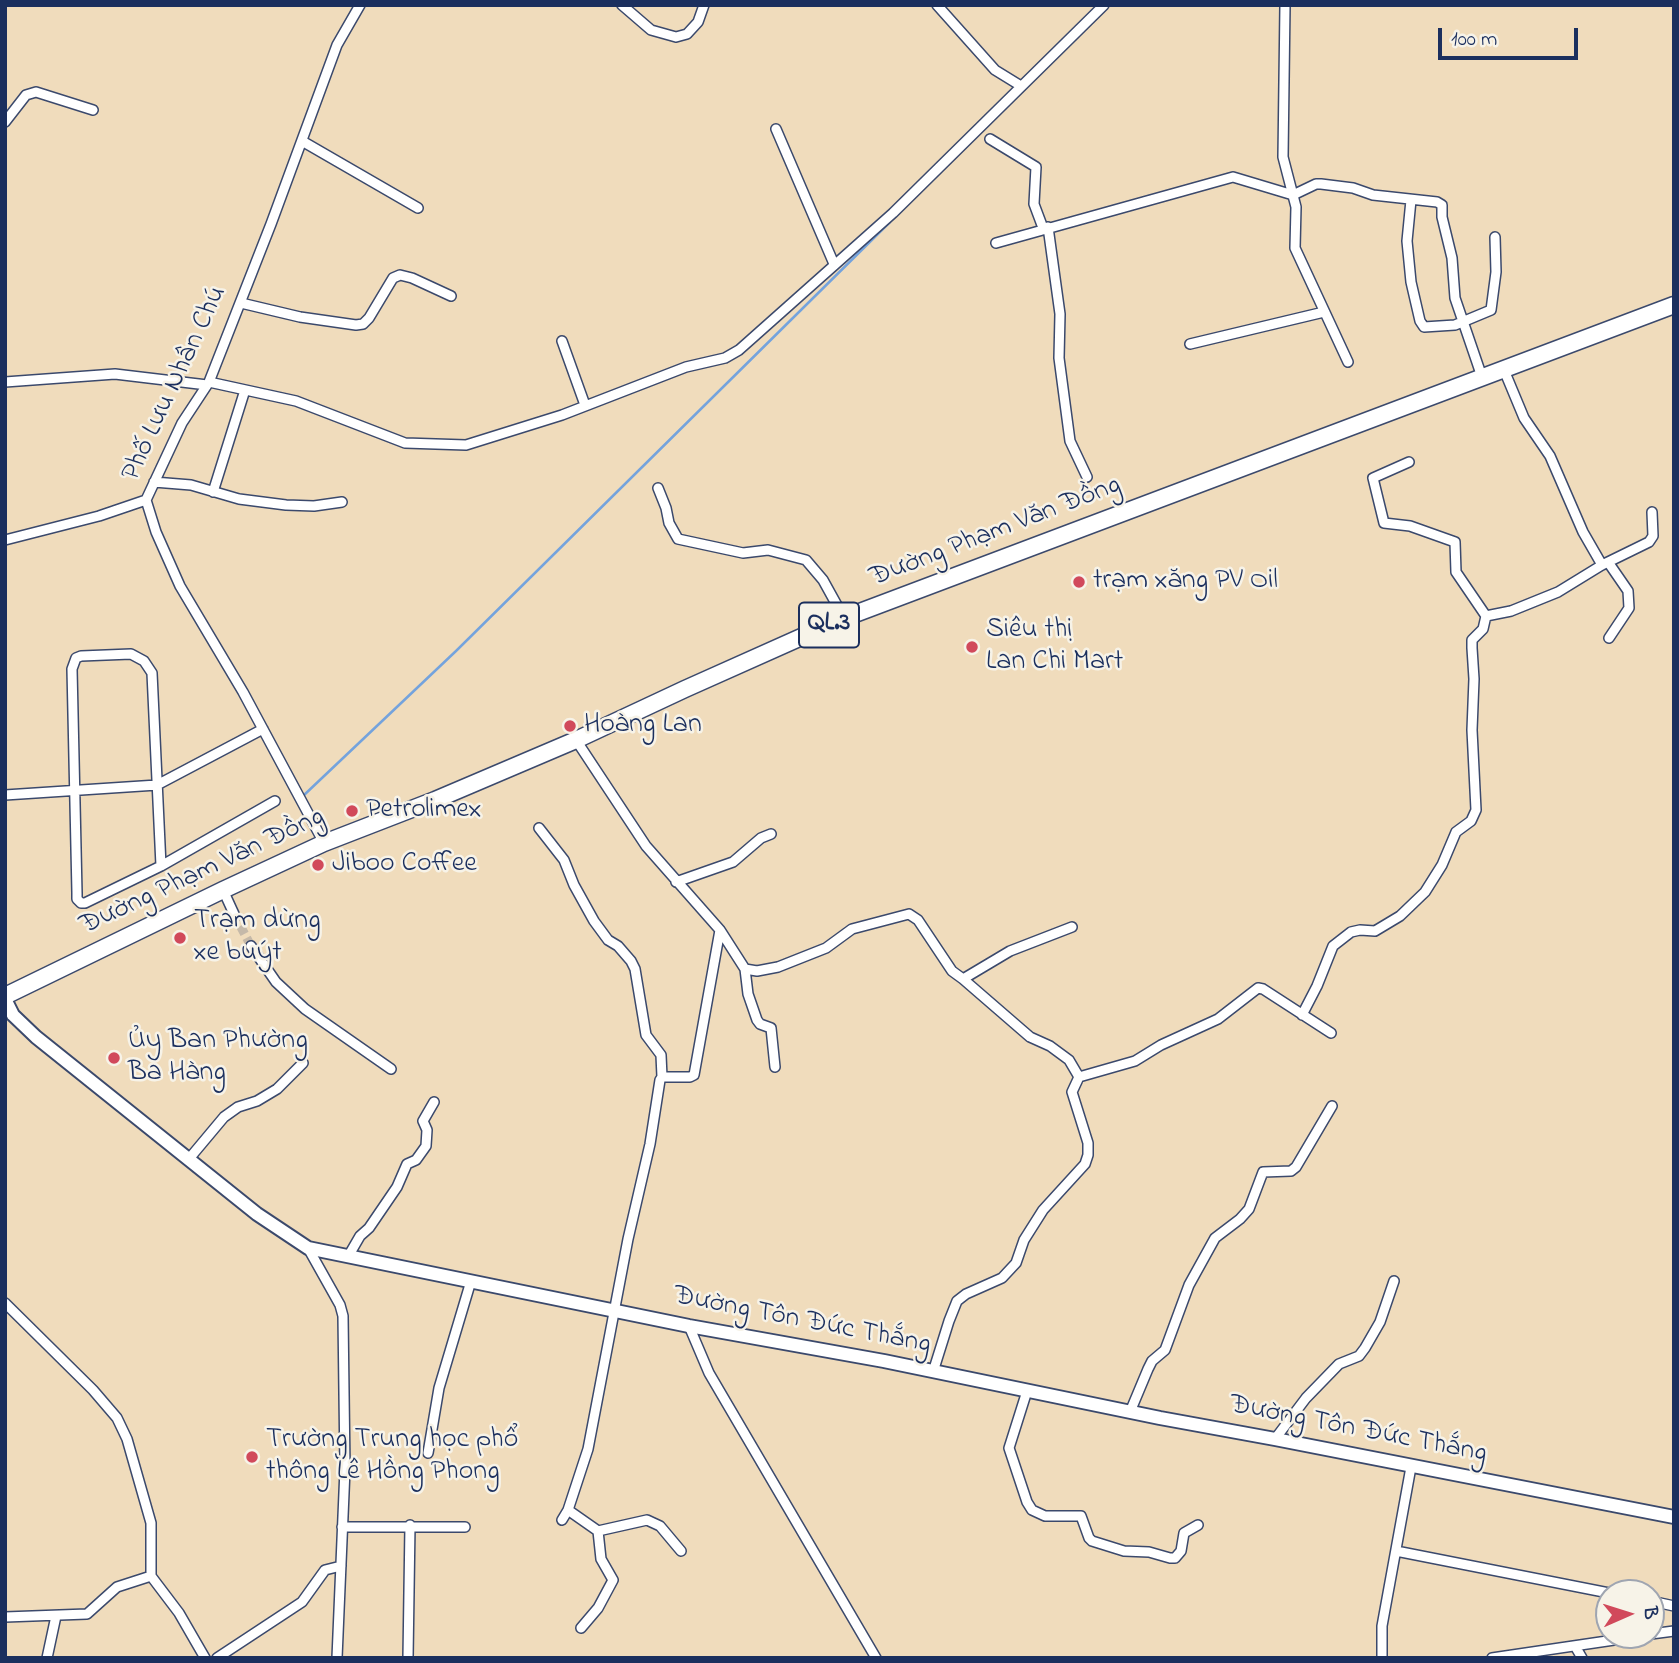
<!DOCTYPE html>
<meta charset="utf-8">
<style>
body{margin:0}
#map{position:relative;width:1679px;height:1663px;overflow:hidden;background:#f0dcbc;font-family:"Indie Flower",sans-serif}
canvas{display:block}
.frame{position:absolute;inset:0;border:7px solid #1b2f5e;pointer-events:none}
.north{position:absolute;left:1595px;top:1579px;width:70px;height:70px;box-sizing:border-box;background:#f7f3e8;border:2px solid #9fa5b1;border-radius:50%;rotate:87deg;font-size:19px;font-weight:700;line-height:28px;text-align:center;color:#1b2f5e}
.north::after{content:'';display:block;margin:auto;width:24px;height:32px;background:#d1495b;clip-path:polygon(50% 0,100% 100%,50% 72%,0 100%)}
.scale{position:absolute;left:1438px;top:28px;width:140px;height:32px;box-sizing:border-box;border:4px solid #1b2f5e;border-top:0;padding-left:9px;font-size:21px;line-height:24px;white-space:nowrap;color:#1b2f5e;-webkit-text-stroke:5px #f7f3e8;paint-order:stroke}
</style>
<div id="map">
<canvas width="1679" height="1663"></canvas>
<div class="frame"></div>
<div class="north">B</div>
<div class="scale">100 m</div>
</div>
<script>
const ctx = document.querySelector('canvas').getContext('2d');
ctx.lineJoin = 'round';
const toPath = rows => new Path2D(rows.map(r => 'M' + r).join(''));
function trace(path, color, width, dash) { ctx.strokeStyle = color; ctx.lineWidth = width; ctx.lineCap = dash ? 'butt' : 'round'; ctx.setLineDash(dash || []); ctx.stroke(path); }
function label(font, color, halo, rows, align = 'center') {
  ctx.font = font + ' "Indie Flower",sans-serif'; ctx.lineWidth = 5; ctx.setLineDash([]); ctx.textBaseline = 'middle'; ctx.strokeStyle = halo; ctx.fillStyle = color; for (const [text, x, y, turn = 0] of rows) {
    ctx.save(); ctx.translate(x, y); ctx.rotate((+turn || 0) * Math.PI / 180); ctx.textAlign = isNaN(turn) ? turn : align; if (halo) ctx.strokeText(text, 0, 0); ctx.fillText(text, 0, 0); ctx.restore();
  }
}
trace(toPath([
 [303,796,456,651,890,222]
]), '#74a3dd', 2.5);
trace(toPath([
 [234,914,251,946]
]), '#c5b9a9', 9, [9, 4.5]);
const street = toPath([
 [622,5,651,30,676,37,687,34,698,22,704,5],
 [937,5,995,70,1021,86],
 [1285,5,1283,157,1296,207,1295,248,1348,362],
 [5,122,26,95,36,92,93,110],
 [776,129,834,264],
 [990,139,1036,167,1034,204,1043,228],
 [302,141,418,208],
 [1411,200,1407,241,1411,282,1420,321,1424,327,1455,325,1491,310,1496,272,1495,237],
 [1048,227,1060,314,1059,358,1070,441,1087,477],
 [996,243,1233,177,1293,195,1316,184,1321,184,1353,188,1373,195,1437,202,1442,205,1442,217,1452,258,1455,298,1482,377],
 [241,303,300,317,356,325,363,324,369,318,393,278,400,275,412,278,451,296],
 [562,341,585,405],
 [1190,344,1324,312],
 [1504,370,1524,418,1550,456,1583,532,1602,565],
 [5,382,115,374,207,385],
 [209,382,296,401,405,443,466,445,562,415,686,367,725,358,739,350,893,213,1104,5],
 [154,482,191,485,239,499,286,505,314,506,342,502],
 [658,488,666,508,669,523,678,539,743,553,768,550,806,560,823,580,844,618],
 [213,492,245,390],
 [5,540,99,516,146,500],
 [1608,562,1628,591,1629,608,1609,638],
 [1486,616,1511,611,1558,592,1602,565,1649,542,1653,536,1652,512],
 [576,740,646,846,720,930,745,969,757,971,778,967,826,948,852,929,909,914,918,920,952,971,963,979,1030,1037,1050,1046,1069,1060,1079,1077],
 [5,795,157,785,263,729],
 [539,828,564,860,574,885,594,921,608,940,618,946,631,961,635,969,646,1035,661,1055,662,1077],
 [324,843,243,692,180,586,156,532,146,500,182,423,209,382,271,224,337,45,360,5],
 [161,866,152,673,144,661,131,654,81,656,76,658,72,669,77,893,77,899,81,903,85,903,161,866,275,801],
 [676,882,733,862,761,838,771,834],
 [223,890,234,914],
 [251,946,276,982,305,1009,391,1069],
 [745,969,748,994,757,1020,760,1024,771,1028,775,1067],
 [963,979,1010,951,1072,927],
 [1302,1015,1317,986,1333,946,1351,932,1360,930,1375,931,1400,916,1425,892,1442,865,1456,832,1471,821,1476,810,1472,730,1474,679,1472,648,1472,640,1483,629,1486,616,1456,572,1455,542,1410,526,1384,523,1373,478,1409,462],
 [188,1160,224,1117,238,1107,257,1101,277,1089,303,1063],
 [308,1248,340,1305,343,1316,345,1469,337,1658],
 [349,1255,360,1236,369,1228,397,1187,407,1164,416,1160,426,1146,427,1130,423,1121,434,1102],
 [5,1303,93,1390,117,1418,127,1439,151,1523,151,1576,179,1613,205,1658],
 [689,1326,709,1373,876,1658],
 [933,1372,949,1321,957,1301,966,1294,1002,1278,1016,1263,1024,1240,1043,1210,1085,1164,1088,1155,1088,1143,1072,1092,1079,1077,1135,1061,1161,1045,1218,1019,1258,988,1263,989,1331,1033],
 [1027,1391,1009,1448,1027,1502,1032,1510,1045,1516,1081,1516,1089,1538,1092,1541,1124,1551,1149,1552,1170,1558,1175,1558,1181,1551,1184,1533,1198,1525],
 [1130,1412,1148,1369,1152,1361,1165,1350,1189,1285,1215,1238,1240,1219,1249,1209,1263,1172,1291,1171,1296,1167,1332,1106],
 [1275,1439,1306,1398,1339,1364,1359,1356,1365,1348,1380,1322,1394,1281],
 [428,1453,439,1388,471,1281],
 [568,1510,598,1531],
 [562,1520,568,1510,588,1449,628,1239,650,1144,660,1080,662,1077,690,1077,694,1075,720,930],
 [342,1527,465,1527],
 [598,1531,647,1520,660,1526,681,1551],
 [1396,1551,1609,1593],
 [1651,1601,1674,1606],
 [5,1617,87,1614,117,1587,151,1576],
 [581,1628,598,1608,613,1580,601,1559,598,1531],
 [1651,1634,1674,1631],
 [1575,1646,1582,1658],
 [47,1658,56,1616],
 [217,1658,302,1602,325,1570,341,1566],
 [408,1658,410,1525],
 [1382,1658,1382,1626,1411,1467],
 [1492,1658,1648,1635]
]);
const secondary = toPath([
 [5,999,13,1015,36,1037,257,1214,308,1248,689,1326,884,1361,1160,1418,1275,1439,1674,1517]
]);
const highway = toPath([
 [5,996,223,890,324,843,435,800,576,740,685,689,844,618,1674,305]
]);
trace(street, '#3b496c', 12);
trace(secondary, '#3b496c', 16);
trace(highway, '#3b496c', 19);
trace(street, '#fff', 9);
trace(secondary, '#fff', 12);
trace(highway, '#fff', 16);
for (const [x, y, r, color] of [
 [1079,582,7,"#d1495b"],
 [972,647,7,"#d1495b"],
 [570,726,7,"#d1495b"],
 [352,811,7,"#d1495b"],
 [318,865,7,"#d1495b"],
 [180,938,7,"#d1495b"],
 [114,1058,7,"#d1495b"],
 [252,1457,7,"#d1495b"]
]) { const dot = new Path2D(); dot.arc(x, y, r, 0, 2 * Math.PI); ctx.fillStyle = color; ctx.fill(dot); trace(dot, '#f7f3e8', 2.5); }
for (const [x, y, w] of [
 [829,625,60]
]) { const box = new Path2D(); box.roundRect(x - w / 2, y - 22.5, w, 45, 5); ctx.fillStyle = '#f7f3e8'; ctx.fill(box); trace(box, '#1b2f5e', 2); }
label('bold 26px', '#1b2f5e', null, [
 ["QL.3",829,625]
]);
label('28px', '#1b2f5e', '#f7f3e8', [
 ["Phố Lưu Nhân Chú",176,384,-65],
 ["Đường Phạm Văn Đồng",996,533,-21],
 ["Đường Phạm Văn Đồng",203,873,-25],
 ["Đường Tôn Đức Thắng",802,1322,11],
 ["Đường Tôn Đức Thắng",1358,1431,11]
]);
label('28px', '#1b2f5e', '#f7f3e8', [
 ["trạm xăng PV Oil",1093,582],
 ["Siêu thị",986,631],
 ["Lan Chi Mart",986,663],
 ["Hoàng Lan",584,726],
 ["Petrolimex",366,811],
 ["Jiboo Coffee",332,865],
 ["Trạm dừng",194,922],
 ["xe buýt",194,954],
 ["Ủy Ban Phường",128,1042],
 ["Ba Hàng",128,1074],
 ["Trường Trung học phổ",266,1441],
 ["thông Lê Hồng Phong",266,1473]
], 'left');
</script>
